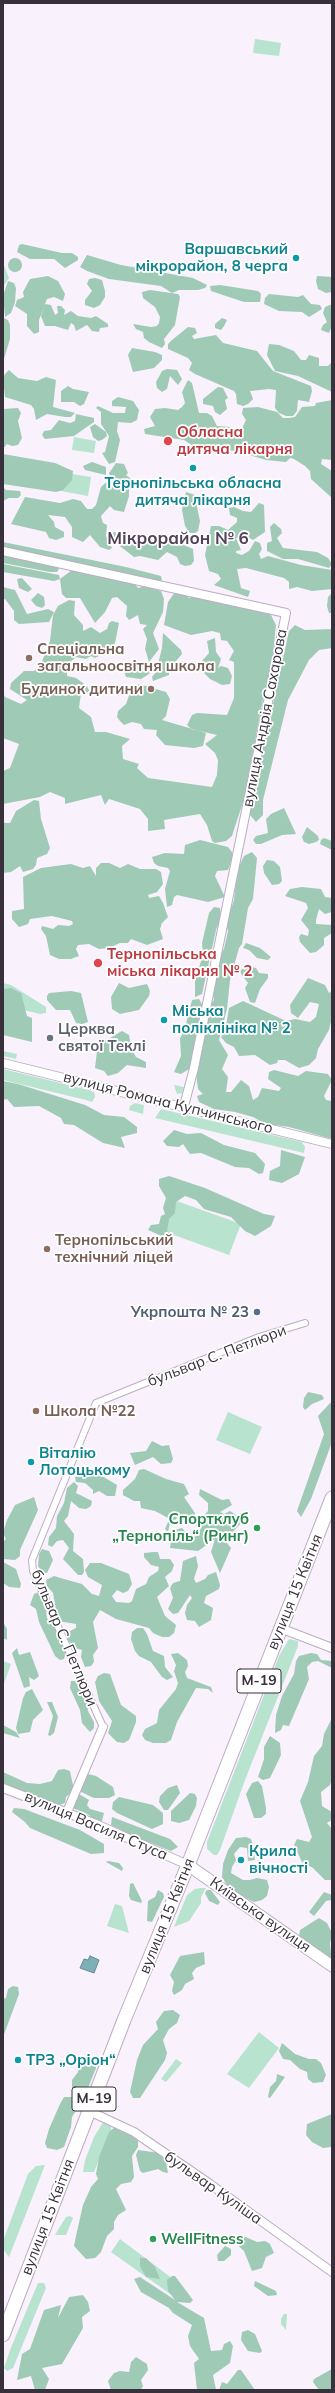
<!DOCTYPE html>
<meta charset="utf-8">
<style>
body{margin:0}
#map{position:relative;width:335px;height:2393px;overflow:hidden;background:#f9f1fc;font-family:Mulish,sans-serif}
canvas{display:block}
.frame{position:absolute;inset:0;border:4px solid #38303b;pointer-events:none}
</style>
<div id="map">
<canvas width="335" height="2393"></canvas>
<div class="frame"></div>
</div>
<script>
const ctx = document.querySelector('canvas').getContext('2d');
ctx.lineJoin = 'round';
function paint(path, color) { ctx.fillStyle = color; ctx.fill(path, 'evenodd'); }
const toPath = rows => new Path2D(rows.map(r => 'M' + r).join(''));
function trace(path, color, width, dash) { ctx.strokeStyle = color; ctx.lineWidth = width; ctx.lineCap = dash ? 'butt' : 'round'; ctx.setLineDash(dash || []); ctx.stroke(path); }
function label(font, color, halo, rows, align = 'center') {
  ctx.font = font + ' Mulish,sans-serif'; ctx.lineWidth = 3.5; ctx.setLineDash([]); ctx.textBaseline = 'middle'; ctx.strokeStyle = halo; ctx.fillStyle = color; for (const [text, x, y, turn = 0] of rows) {
    ctx.save(); ctx.translate(x, y); ctx.rotate((+turn || 0) * Math.PI / 180); ctx.textAlign = isNaN(turn) ? turn : align; if (halo) ctx.strokeText(text, 0, 0); ctx.fillText(text, 0, 0); ctx.restore();
  }
}
paint(toPath([
 [255,39,281,43,279,56,253,53],
 [3,263,9,278,3,287],
 [74,437,96,441,94,453,72,450],
 [59,472,91,477,88,496,56,490],
 [3,983,11,985,46,1007,46,1013,40,1014,3,1005],
 [3,1051,17,1054,16,1059,3,1056],
 [3,1069,89,1090,94,1092,95,1097,92,1102,86,1100,3,1080],
 [174,1085,184,1087,182,1093,177,1094],
 [135,1103,144,1105,143,1114,129,1110,130,1106],
 [161,1109,302,1142,305,1147,304,1153,155,1118],
 [174,1200,241,1224,229,1255,163,1231],
 [228,1412,262,1427,250,1454,216,1440],
 [289,1639,298,1641,298,1646,245,1780,220,1850,217,1855,214,1855,207,1849,207,1842,279,1656],
 [3,1661,11,1664,3,1686],
 [201,1888,206,1888,201,1897,201,1903,189,1921,174,1927,187,1895,195,1889],
 [115,1904,122,1906,129,1933,107,1926],
 [259,2032,279,2048,249,2088,227,2074],
 [176,2059,182,2063,166,2082,161,2079],
 [107,2121,111,2124,111,2130,94,2172,83,2172,85,2160,94,2137,102,2124],
 [45,2165,9,2257,3,2249,3,2241,28,2174,36,2166],
 [70,2216,73,2218,66,2235,55,2235,66,2217],
 [120,2239,181,2285,173,2296,111,2252],
 [38,2283,44,2283,46,2288,13,2368,7,2371,4,2368,10,2350],
 [284,2314,287,2314,286,2330,281,2324,281,2319]
]), '#b8e3cf');
paint(toPath([
 [22,244,62,253,72,253,78,257,78,260,65,268,54,259,30,259,17,252,19,245],
 [87,255,121,265,193,278,207,285,205,288,198,290,179,290,172,293,161,286,109,279,87,271,80,267],
 '8 265a7 7 0 1 1 14 0a7 7 0 1 1-14 0Z',
 [48,276,58,281,65,294,63,301,54,297,47,299,39,320,39,332,34,334,27,326,27,314,15,306,17,300,24,297,23,292,30,279],
 [317,276,332,277,332,292,326,293,318,289,316,281],
 [95,278,102,280,105,291,105,297,100,305,94,308,85,305,85,300,92,291,87,284,89,279],
 [8,281,14,283,16,288,15,302,11,313,5,317,3,296],
 [220,285,258,291,261,294,260,302,244,302,211,291,210,286],
 [150,290,178,294,180,297,175,325,164,339,165,344,162,348,149,342,144,338,143,332,136,329,133,324,151,327,157,326,159,323,160,317,155,307,143,298,142,292],
 [269,294,298,297,303,295,311,304,320,305,322,309,309,317,302,312,279,311,264,304,265,298],
 [45,304,51,305,55,315,58,313,57,306,61,306,65,310,64,315,71,311,78,316,91,318,96,316,108,324,108,327,100,328,99,332,92,331,87,325,76,331,74,325,71,323,68,330,55,326,45,326,41,316],
 [330,305,332,305,332,326,329,333,321,330,323,325,327,322,323,313,325,307],
 [4,318,8,320,10,325,10,339,3,362],
 [222,318,227,320,224,326,221,330,215,328,215,324],
 [188,327,195,328,197,333,192,336,194,339,216,335,223,343,257,351,273,371,311,386,312,391,309,402,298,400,297,411,293,416,286,416,279,413,275,408,276,390,269,389,250,391,253,399,248,404,243,406,237,404,236,394,234,391,195,374,189,370,192,363,188,358,168,349,168,344,172,340],
 [269,344,279,345,294,351,301,360,306,360,309,355,319,358,319,366,328,366,332,362,332,392,298,376,275,371,267,355],
 [132,348,155,352,162,355,162,360,154,368,133,372,128,355],
 [167,369,177,370,182,379,178,385,170,376,167,389,162,392,157,388,156,382,162,371],
 [9,370,18,378,37,381,46,377,56,380,53,407,75,413,71,417,65,417,47,414,36,420,34,409,31,405,5,397,3,379,5,374],
 [188,380,192,383,199,413,207,413,212,416,217,426,231,427,234,433,241,431,244,424,246,420,242,414,243,408,258,407,277,412,283,418,289,418,295,417,302,407,315,406,316,403,332,400,332,460,322,459,321,464,332,471,332,498,311,479,310,471,305,466,294,459,290,458,286,462,266,460,236,451,195,447,184,440,145,434,144,429,155,426,150,417,155,409,165,408,178,410,182,407,185,403,182,392],
 [68,386,73,389,89,392,84,404,80,406,74,402,61,402,61,391],
 [218,387,223,388,228,398,225,400,227,409,220,415,215,412,213,406,203,404,203,399],
 [118,397,133,401,139,410,137,420,131,423,118,422,117,431,120,440,115,462,109,464,102,453,105,452,109,436,101,424,101,412,96,408,98,406,113,413,125,413,126,407,112,406,112,401],
 [18,408,21,413,18,421,22,438,18,445,12,446,7,444,3,449,3,409],
 [76,414,94,418,94,422,74,436,45,439,42,435,44,431,51,430,59,420,70,423,75,421],
 [95,424,106,432,107,436,102,440,98,441,93,437,90,427],
 [3,454,55,463,73,471,72,480,63,490,56,492,3,484],
 [92,462,106,467,106,475,85,470,83,466],
 [116,463,124,464,128,473,126,475,131,479,129,484,129,496,124,512,114,510,110,506,101,516,103,523,107,525,106,536,112,548,109,550,100,547,90,535,83,542,72,537,72,527,65,517,48,515,54,522,55,527,64,532,64,537,56,540,49,538,46,532,11,524,25,497,60,503,73,499,81,501,87,509,92,509,96,505,101,487,111,478,109,473],
 [3,487,6,490,20,491,21,495,18,498,9,498,3,501],
 [186,492,195,495,199,500,197,507,200,521,198,531,195,533,190,533,185,526,182,510],
 [259,503,264,505,265,532,253,540,246,536,236,538,241,550,236,551,236,553,242,555,249,551,255,541,260,543,262,549,259,554,261,559,268,556,301,565,332,570,332,589,312,591,297,587,289,589,289,582,284,578,246,568,237,569,241,588,250,591,248,597,214,585,221,579,218,574,209,571,205,555,211,526,219,526,228,530,237,522,237,518,230,515,229,508,234,507,243,511,251,512],
 [274,523,281,529,282,533,277,538,283,548,317,552,328,558,332,564,329,568,298,559,283,559,267,551,267,543,272,541,270,527],
 [114,532,138,541,149,542,157,543,170,539,193,549,194,561,191,565,185,566,180,564,177,557,167,552,158,560,140,556,134,557,112,540,111,536],
 [3,542,126,567,161,576,162,581,157,582,7,549,3,547],
 [3,555,58,566,59,569,57,572,50,572,3,563],
 [3,564,59,575,60,579,72,570,134,583,138,588,145,586,161,591,164,599,163,612,153,633,159,649,149,662,145,649,147,639,143,629,147,625,140,624,138,615,129,620,126,616,127,606,117,597,112,598,105,612,95,623,80,598,66,598,62,594,60,579,54,581,3,572],
 [22,578,32,589,28,592,19,588,17,579],
 [3,587,15,590,27,614,48,609,54,612,49,622,19,624,14,620,14,611,5,599,3,599],
 [175,592,185,593,189,598,195,596,259,607,271,615,276,625,270,683,263,699,244,799,232,836,226,841,215,843,212,841,207,825,200,814,164,820,165,829,148,831,148,819,140,809,109,799,105,805,101,795,65,804,65,798,50,792,40,797,3,804,3,771,10,768,19,744,3,738,3,693,5,697,21,704,27,700,10,689,11,683,24,671,34,671,41,664,50,641,53,615,58,606,69,600,75,601,74,615,83,625,83,631,91,627,100,633,107,629,109,623,112,621,119,623,115,643,109,651,95,658,91,656,86,659,76,657,69,663,67,670,67,676,76,678,87,686,90,692,81,693,79,708,91,717,95,732,106,732,130,739,122,746,123,759,139,764,137,768,148,778,212,787,217,775,218,760,215,753,205,744,217,735,191,729,187,725,192,715,197,713,227,715,234,698,234,662,229,660,234,651,227,641,221,640,220,633,212,631,191,635,164,625,168,602],
 [38,593,44,597,45,605,42,608,36,606,31,600],
 [332,593,332,613,329,613,327,606,328,597],
 [295,625,305,630,332,629,332,648,319,650,309,660,288,700,263,800,263,815,256,822,250,815,250,808,258,785,262,754,289,631],
 [163,633,181,650,182,654,169,669,169,675,153,681,152,677,156,672,162,648],
 [215,638,216,652,221,659,218,668,221,666,228,668,232,676,230,684,222,685,210,679,203,672,201,662,209,653,207,641],
 [130,662,139,662,144,665,151,671,149,674,141,679,126,677,124,671],
 [139,684,166,692,170,699,166,716,162,720,206,733,203,746,194,748,165,745,156,735,157,730,144,729,141,724,132,722,124,725,120,721,117,717,118,711,126,704,131,690],
 [34,800,39,801,41,819,50,848,47,854,37,858,36,865,33,869,23,872,20,866,11,872,3,873,3,821,5,823,10,823,16,811],
 [284,808,296,834,282,835,261,844,256,844,253,840,256,836,268,833,266,819,271,814],
 [307,827,318,836,319,840,316,842,309,844,304,842,302,837],
 [324,838,332,841,332,850,320,844,321,840],
 [200,840,228,847,232,852,233,856,228,870,217,871,215,876,225,897,208,902,177,895,174,897,172,905,167,907,165,889,170,871,168,868,158,866,154,863,152,857,165,853,184,854,185,845],
 [252,852,257,858,253,899,248,908,242,944,239,948,230,980,227,1009,219,1040,228,1055,222,1069,228,1077,226,1092,231,1092,241,1080,249,1086,253,1100,258,1097,262,1088,279,1091,281,1088,268,1079,269,1072,274,1070,298,1076,306,1071,328,1074,332,1080,324,1096,326,1100,332,1101,332,1139,289,1127,266,1124,253,1117,235,1112,214,1109,199,1102,197,1096,203,1094,198,1089,196,1073,208,1020,208,1008,214,1000,212,989,218,958,224,949,228,931,226,924,234,900,237,871,244,856],
 [267,860,274,861,280,867,282,881,279,884,272,885,264,873,263,866],
 [101,863,109,863,120,868,128,864,140,869,156,869,161,872,163,884,157,892,148,895,149,898,159,896,163,903,168,917,162,923,160,929,163,939,147,945,131,939,128,943,120,943,109,948,99,949,89,944,78,945,76,949,79,956,71,959,59,959,50,955,46,936,41,929,42,926,53,929,58,925,69,926,73,924,72,921,52,916,30,919,28,924,19,927,12,919,12,911,24,909,23,877,41,868,71,864,83,868,90,866,96,876,96,868],
 [302,887,321,889,325,897,332,898,332,912,325,914,319,909,316,920,316,924,332,925,332,933,324,938,324,945,316,952,310,953,300,942,299,937,301,934,308,936,309,930,301,920,308,908,306,903,285,896,290,889],
 [214,907,220,908,221,917,216,930,202,994,195,997,195,980,203,955,202,943,209,913],
 [246,943,260,948,271,957,268,960,257,958,249,950,243,948],
 [248,966,256,968,259,973,268,974,268,978,260,989,255,1003,250,1002,245,988,248,983,239,971],
 [308,978,325,985,329,993,332,991,332,1017,329,1030,318,1049,316,1058,309,1065,299,1068,285,1060,278,1060,277,1063,270,1065,255,1055,239,1056,234,1047,226,1043,221,1037,225,1032,229,1008,243,1001,286,1021,295,1019,310,1022,316,1017,319,1004,310,1002,298,1018,291,1013,290,1005],
 [119,983,129,988,147,984,150,991,149,996,139,1010,120,1014,112,1009,111,997],
 [11,988,21,993,27,1016,32,1018,32,1042,3,1035,3,989],
 [71,991,81,993,88,1022,82,1024,76,1023,70,1010,56,1010,47,1000,47,996,49,993],
 [199,999,203,1006,200,1028,195,1040,195,1052,189,1069,181,1074,174,1072,181,1056,180,1038,184,1032,192,1000],
 [122,1031,129,1035,131,1046,130,1047,136,1057,146,1062,146,1068,127,1065,118,1073,108,1076,104,1071,95,1068,97,1051,105,1041],
 [3,1081,18,1084,85,1105,104,1115,124,1117,137,1127,137,1133,121,1137,125,1148,103,1143,74,1125,64,1124,61,1118,39,1106,14,1107,7,1099,3,1100],
 [174,1130,187,1134,201,1133,224,1145,255,1153,265,1164,263,1173,259,1174,249,1168,235,1167,201,1153,190,1154,183,1144,179,1147,167,1146,163,1141],
 [281,1150,305,1157,299,1174,282,1183,269,1180,270,1171,280,1166],
 [169,1176,205,1188,264,1214,275,1216,271,1226,255,1236,245,1231,231,1217,204,1209,196,1200,185,1196,176,1202,175,1213,169,1219,167,1231,171,1234,164,1237,148,1230,151,1225,159,1224,161,1216,165,1214,163,1208,166,1198,159,1186,159,1179],
 [308,1392,322,1395,324,1399,312,1404,305,1410,303,1407,304,1398],
 [332,1401,332,1442,311,1499,301,1517,297,1511,324,1434,318,1416],
 [152,1441,162,1446,169,1445,173,1459,171,1463,161,1464,153,1457,135,1465,130,1453,146,1451],
 [144,1469,166,1479,184,1484,189,1494,184,1497,195,1513,194,1518,188,1518,182,1515,170,1523,168,1532,165,1529,168,1522,168,1518,155,1511,141,1508,140,1501,134,1501,123,1495,123,1490,135,1479,139,1470],
 [92,1470,117,1485,115,1496,107,1496,99,1491,93,1494,93,1490,85,1483,76,1482,75,1477,83,1471],
 [74,1482,78,1486,76,1493,92,1501,91,1506,86,1509,79,1508,71,1501,68,1516,64,1521,74,1534,73,1551,83,1559,84,1572,82,1575,78,1575,63,1559,69,1548,63,1540,57,1541,52,1547,48,1545,49,1537,56,1528,57,1516,64,1503,67,1488],
 [200,1489,222,1500,229,1499,232,1505,220,1512,224,1514,230,1511,239,1517,240,1524,229,1536,227,1543,231,1548,220,1573,211,1552,215,1539,198,1551,170,1548,171,1541,167,1538,175,1530,182,1528,188,1535,195,1537,200,1531,202,1518,208,1511,208,1503,199,1495],
 [34,1497,38,1510,20,1550,20,1556,15,1560,3,1559,3,1542,6,1539,3,1533,7,1520,15,1505],
 [42,1549,49,1551,53,1560,47,1573,43,1573,38,1566,39,1554],
 [154,1552,158,1552,160,1559,170,1559,174,1565,172,1571,165,1577,169,1586,157,1597,165,1616,176,1625,174,1633,169,1637,162,1637,153,1633,149,1628,116,1619,100,1610,93,1622,98,1648,93,1655,94,1662,91,1666,85,1667,81,1657,82,1650,75,1648,66,1638,66,1633,76,1628,76,1624,58,1621,53,1593,47,1586,46,1580,54,1576,64,1579,82,1584,92,1594,99,1596,102,1585,88,1577,85,1570,90,1563,101,1563,129,1574,132,1584,128,1591,123,1593,117,1590,112,1596,116,1602,129,1603,132,1601,136,1589,146,1584,149,1577,158,1571,159,1567,151,1565,144,1557,144,1553],
 [196,1556,198,1566,194,1579,196,1583,205,1579,208,1575,216,1572,220,1585,219,1589,206,1596,204,1603,213,1608,211,1620,199,1627,195,1621,187,1620,185,1613,187,1605,192,1598,190,1595,178,1613,173,1614,168,1609,173,1598,170,1588,173,1583,180,1581,183,1561],
 [3,1562,16,1569,21,1584,20,1588,9,1587,3,1583],
 [39,1592,45,1604,47,1618,60,1635,61,1643,66,1652,64,1659,60,1660,55,1656,39,1622,36,1609,30,1605,34,1594],
 [3,1622,7,1629,7,1640,3,1638],
 [137,1628,143,1628,147,1634,153,1651,164,1656,165,1667,173,1677,167,1680,162,1677,151,1662,139,1656,135,1651,131,1639,132,1632],
 [17,1648,19,1655,30,1652,39,1676,34,1680,29,1677,30,1686,24,1688,12,1653],
 [178,1653,187,1660,188,1666,185,1672,187,1678,211,1687,213,1693,208,1689,196,1688,177,1722,171,1740,166,1743,153,1743,145,1740,142,1735,145,1729,157,1723,159,1710,176,1689,178,1683,174,1671,176,1665,171,1654],
 [311,1653,317,1654,321,1660,332,1661,332,1668,318,1661,312,1662,307,1667,309,1679,289,1726,283,1725,281,1730,275,1733,276,1715,282,1696,294,1674,296,1661,299,1656],
 [104,1673,110,1674,121,1705,136,1716,136,1722,129,1740,124,1743,117,1742,108,1733,112,1721,99,1701,95,1682,98,1676],
 [71,1681,77,1681,87,1698,88,1711,94,1722,94,1728,90,1732,82,1723,80,1710,70,1688],
 [32,1689,43,1710,33,1720,30,1732,18,1734,16,1728,23,1698,26,1692],
 [47,1702,52,1702,58,1717,54,1733,50,1736,48,1735,53,1716],
 [332,1718,332,1778,330,1785,321,1792,322,1806,332,1812,332,1820,327,1823,332,1829,332,1880,325,1880,313,1868,302,1862,294,1845,297,1839,309,1842,312,1837,300,1801,308,1782,314,1756,322,1746,324,1734],
 [3,1725,16,1732,20,1738,3,1733],
 [270,1736,280,1743,281,1755,270,1778,263,1780,258,1777,264,1759,264,1747],
 [64,1769,70,1771,74,1790,66,1797,65,1803,59,1805,3,1785,3,1772,27,1783,40,1784,52,1781,58,1770],
 [80,1772,96,1776,113,1787,115,1795,109,1798,94,1798,77,1790,75,1781],
 [258,1781,262,1786,266,1808,266,1814,261,1818,254,1818,246,1794,252,1783],
 [177,1785,180,1793,168,1810,164,1810,159,1802,160,1796,168,1788],
 [190,1793,195,1794,197,1798,196,1806,189,1820,179,1823,171,1821,171,1811],
 [79,1794,89,1800,87,1805,90,1809,104,1813,102,1821,94,1820,89,1815,68,1806],
 [119,1797,153,1805,163,1813,163,1824,152,1829,117,1813,112,1809,113,1802],
 [14,1808,24,1809,80,1830,104,1844,104,1853,91,1854,30,1828,25,1822,12,1812],
 [112,1817,170,1839,178,1847,171,1851,128,1834,111,1825],
 [246,1837,251,1839,253,1845,255,1860,248,1861,247,1848,240,1847,234,1854,236,1860,232,1867,231,1873,243,1880,250,1880,257,1878,267,1880,269,1887,267,1896,262,1900,254,1902,230,1890,222,1877,223,1864,228,1850,236,1838],
 [108,1861,119,1863,123,1868,122,1871,106,1862],
 [133,1883,142,1901,141,1903,131,1900,129,1896,130,1884],
 [158,1890,163,1893,164,1897,152,1922,147,1921,148,1901,155,1897],
 [207,1890,211,1890,220,1902,218,1905,209,1901,205,1893],
 [324,1892,332,1895,332,1900,326,1901,314,1916,309,1912],
 [319,1918,327,1923,332,1933,330,1944,332,1963,299,1937,300,1930],
 [204,1952,205,1964,196,1968,192,1973,194,1979,185,1984,182,1990,174,1995,172,1991,174,1982,170,1975,180,1956],
 [13,1986,18,1987,19,1994,3,2037,3,1999,6,1998,8,1989],
 [173,2010,180,2015,177,2023,169,2029,163,2040,167,2053,165,2060,140,2098,133,2098,130,2092,137,2060,143,2045,158,2029,156,2022,164,2011],
 [282,2043,295,2054,309,2059,316,2059,321,2063,326,2075,323,2082,313,2083,308,2079,307,2072,300,2069,290,2060,283,2059,279,2051],
 [96,2056,96,2068,84,2098,72,2117,71,2127,64,2147,57,2150,47,2148,45,2143,49,2129,60,2104,64,2097,72,2097,72,2080,78,2072,80,2059],
 [277,2074,285,2077,270,2098,268,2097,270,2087,276,2081],
 [332,2114,332,2142,331,2147,323,2148,312,2142,306,2135,307,2124],
 [115,2127,132,2131,138,2141,138,2147,132,2156,134,2177,131,2182,121,2184,116,2189,126,2210,118,2215,114,2222,114,2229,107,2236,101,2252,95,2258,86,2259,74,2246,76,2236,83,2205,91,2187,98,2179,96,2174,99,2157,109,2132],
 [138,2150,160,2153,165,2157,168,2173,163,2172,158,2169,143,2173,140,2171,136,2155],
 [239,2234,257,2242,265,2241,270,2244,274,2253,266,2257,262,2268,252,2271,244,2251,233,2241],
 [225,2246,231,2249,231,2255,224,2261,218,2261,217,2255],
 [140,2258,146,2258,155,2267,160,2279,146,2277,140,2266],
 [172,2276,175,2276,193,2300,190,2303,177,2302,204,2318,211,2351,222,2350,224,2344,230,2341,233,2346,230,2363,213,2375,216,2390,197,2390,194,2363,199,2359,190,2346,188,2336,192,2325,173,2313,169,2308,141,2292,134,2279,140,2277,175,2300,168,2291,167,2280],
 [255,2281,276,2291,277,2295,268,2296,254,2286],
 [83,2295,88,2302,90,2311,82,2317,83,2328,62,2364,42,2368,49,2379,45,2390,35,2390,31,2376,17,2380,22,2354,30,2349,44,2310,61,2305,58,2318,69,2297],
 [248,2330,255,2334,262,2351,260,2353,248,2351,241,2340,242,2332],
 [136,2357,147,2364,148,2370,141,2380,143,2386,141,2390,111,2390,108,2381,114,2373,120,2371,129,2372,131,2362],
 [332,2369,332,2390,319,2390,313,2382,314,2379],
 [238,2370,241,2370,255,2390,219,2390,222,2382,227,2384]
]), '#9fcab6');
const water = toPath([
 [90,1956,99,1960,94,1973,80,1968,84,1959,88,1960,90,1956]
]);
paint(water, '#7db0b6');
trace(water, '#688a91', 1);
const pedestrian = toPath([
 [103,1727,33,1571,32,1560,96,1403,259,1337,305,1323]
]);
const minor = toPath([
 [3,551,286,613,194,1068,184,1106],
 [3,1063,332,1144],
 [280,1628,332,1648],
 [3,1788,96,1824,188,1865],
 [67,1812,103,1727],
 [89,2111,134,2132,210,2184,332,2272]
]);
const secondary = toPath([
 [188,1865,332,1966]
]);
const trunk = toPath([
 [3,2335,124,2020,188,1865,332,1498]
]);
trace(pedestrian, '#beabc5', 8);
trace(minor, '#beabc5', 10);
trace(secondary, '#beabc5', 13);
trace(trunk, '#beabc5', 15);
trace(pedestrian, '#fff', 6);
trace(minor, '#fff', 8);
trace(secondary, '#fff', 11);
trace(trunk, '#fff', 13);
for (const [x, y, r, color] of [
 [296,258,4,"#0f9aa8"],
 [168,441,5,"#e0444e"],
 [193,468,4,"#0f9aa8"],
 [29,658,4,"#8d6e63"],
 [151,689,4,"#8d6e63"],
 [98,963,5,"#e0444e"],
 [164,1020,4,"#0f9aa8"],
 [50,1038,4,"#6b7280"],
 [47,1249,4,"#8d6e63"],
 [257,1312,4,"#5c6f8a"],
 [36,1411,4,"#8d6e63"],
 [31,1462,4,"#0f9aa8"],
 [257,1528,4,"#2e9e5b"],
 [241,1860,4,"#0f9aa8"],
 [18,2060,4,"#0f9aa8"],
 [153,2239,4,"#2e9e5b"]
]) { const dot = new Path2D(); dot.arc(x, y, r, 0, 2 * Math.PI); ctx.fillStyle = color; ctx.fill(dot); trace(dot, '#fff', 1.5); }
for (const [x, y, w] of [
 [259,1681,44],
 [94,2099,44]
]) { const box = new Path2D(); box.roundRect(x - w / 2, y - 12, w, 24, 3); ctx.fillStyle = '#fff'; ctx.fill(box); trace(box, '#38303b', 1); }
label('bold 14px', '#38303b', null, [
 ["М-19",259,1681],
 ["М-19",94,2099]
]);
label('bold 15px', '#0d838f', '#fff', [
 ["Варшавський",288,249,"right"],
 ["мікрорайон, 8 черга",288,266,"right"],
 ["Тернопільська обласна",193,483,"center"],
 ["дитяча лікарня",193,500,"center"],
 ["Міська",172,1011],
 ["поліклініка № 2",172,1028],
 ["Віталію",39,1453],
 ["Лотоцькому",39,1470],
 ["Крила",249,1851],
 ["вічності",249,1868],
 ["ТРЗ „Оріон“",26,2060]
], 'left');
label('bold 15px', '#be3a42', '#fff', [
 ["Обласна",177,432],
 ["дитяча лікарня",177,449],
 ["Тернопільська",107,954],
 ["міська лікарня № 2",107,971]
], 'left');
label('bold 15px', '#785e54', '#fff', [
 ["Спеціальна",37,649],
 ["загальноосвітня школа",37,666],
 ["Будинок дитини",143,689,"right"],
 ["Тернопільський",55,1240],
 ["технічний ліцей",55,1257],
 ["Школа №22",44,1411]
], 'left');
label('15px', '#38303b', '#fff', [
 ["вулиця Андрія Сахарова",265,718,-79],
 ["вулиця Романа Купчинського",168,1103,14],
 ["бульвар C. Петлюри",217,1356,-21],
 ["вулиця 15 Квітня",295,1592,-68],
 ["бульвар C. Петлюри",64,1638,67],
 ["вулиця Василя Стуса",96,1826,23],
 ["Київська вулиця",260,1915,35],
 ["вулиця 15 Квітня",167,1916,-68],
 ["бульвар Куліша",213,2188,35],
 ["вулиця 15 Квітня",48,2217,-69]
]);
label('bold 15px', '#5b616d', '#fff', [
 ["Церква",58,1029],
 ["святої Теклі",58,1046]
], 'left');
label('bold 15px', '#4e5e75', '#fff', [
 ["Укрпошта № 23",249,1312]
], 'right');
label('bold 15px', '#27864d', '#fff', [
 ["Спортклуб",249,1519],
 ["„Тернопіль“ (Ринг)",249,1536],
 ["WellFitness",161,2239,"left"]
], 'right');
label('bold 17px', '#524158', '#fff', [
 ["Мікрорайон № 6",178,539]
]);
</script>
